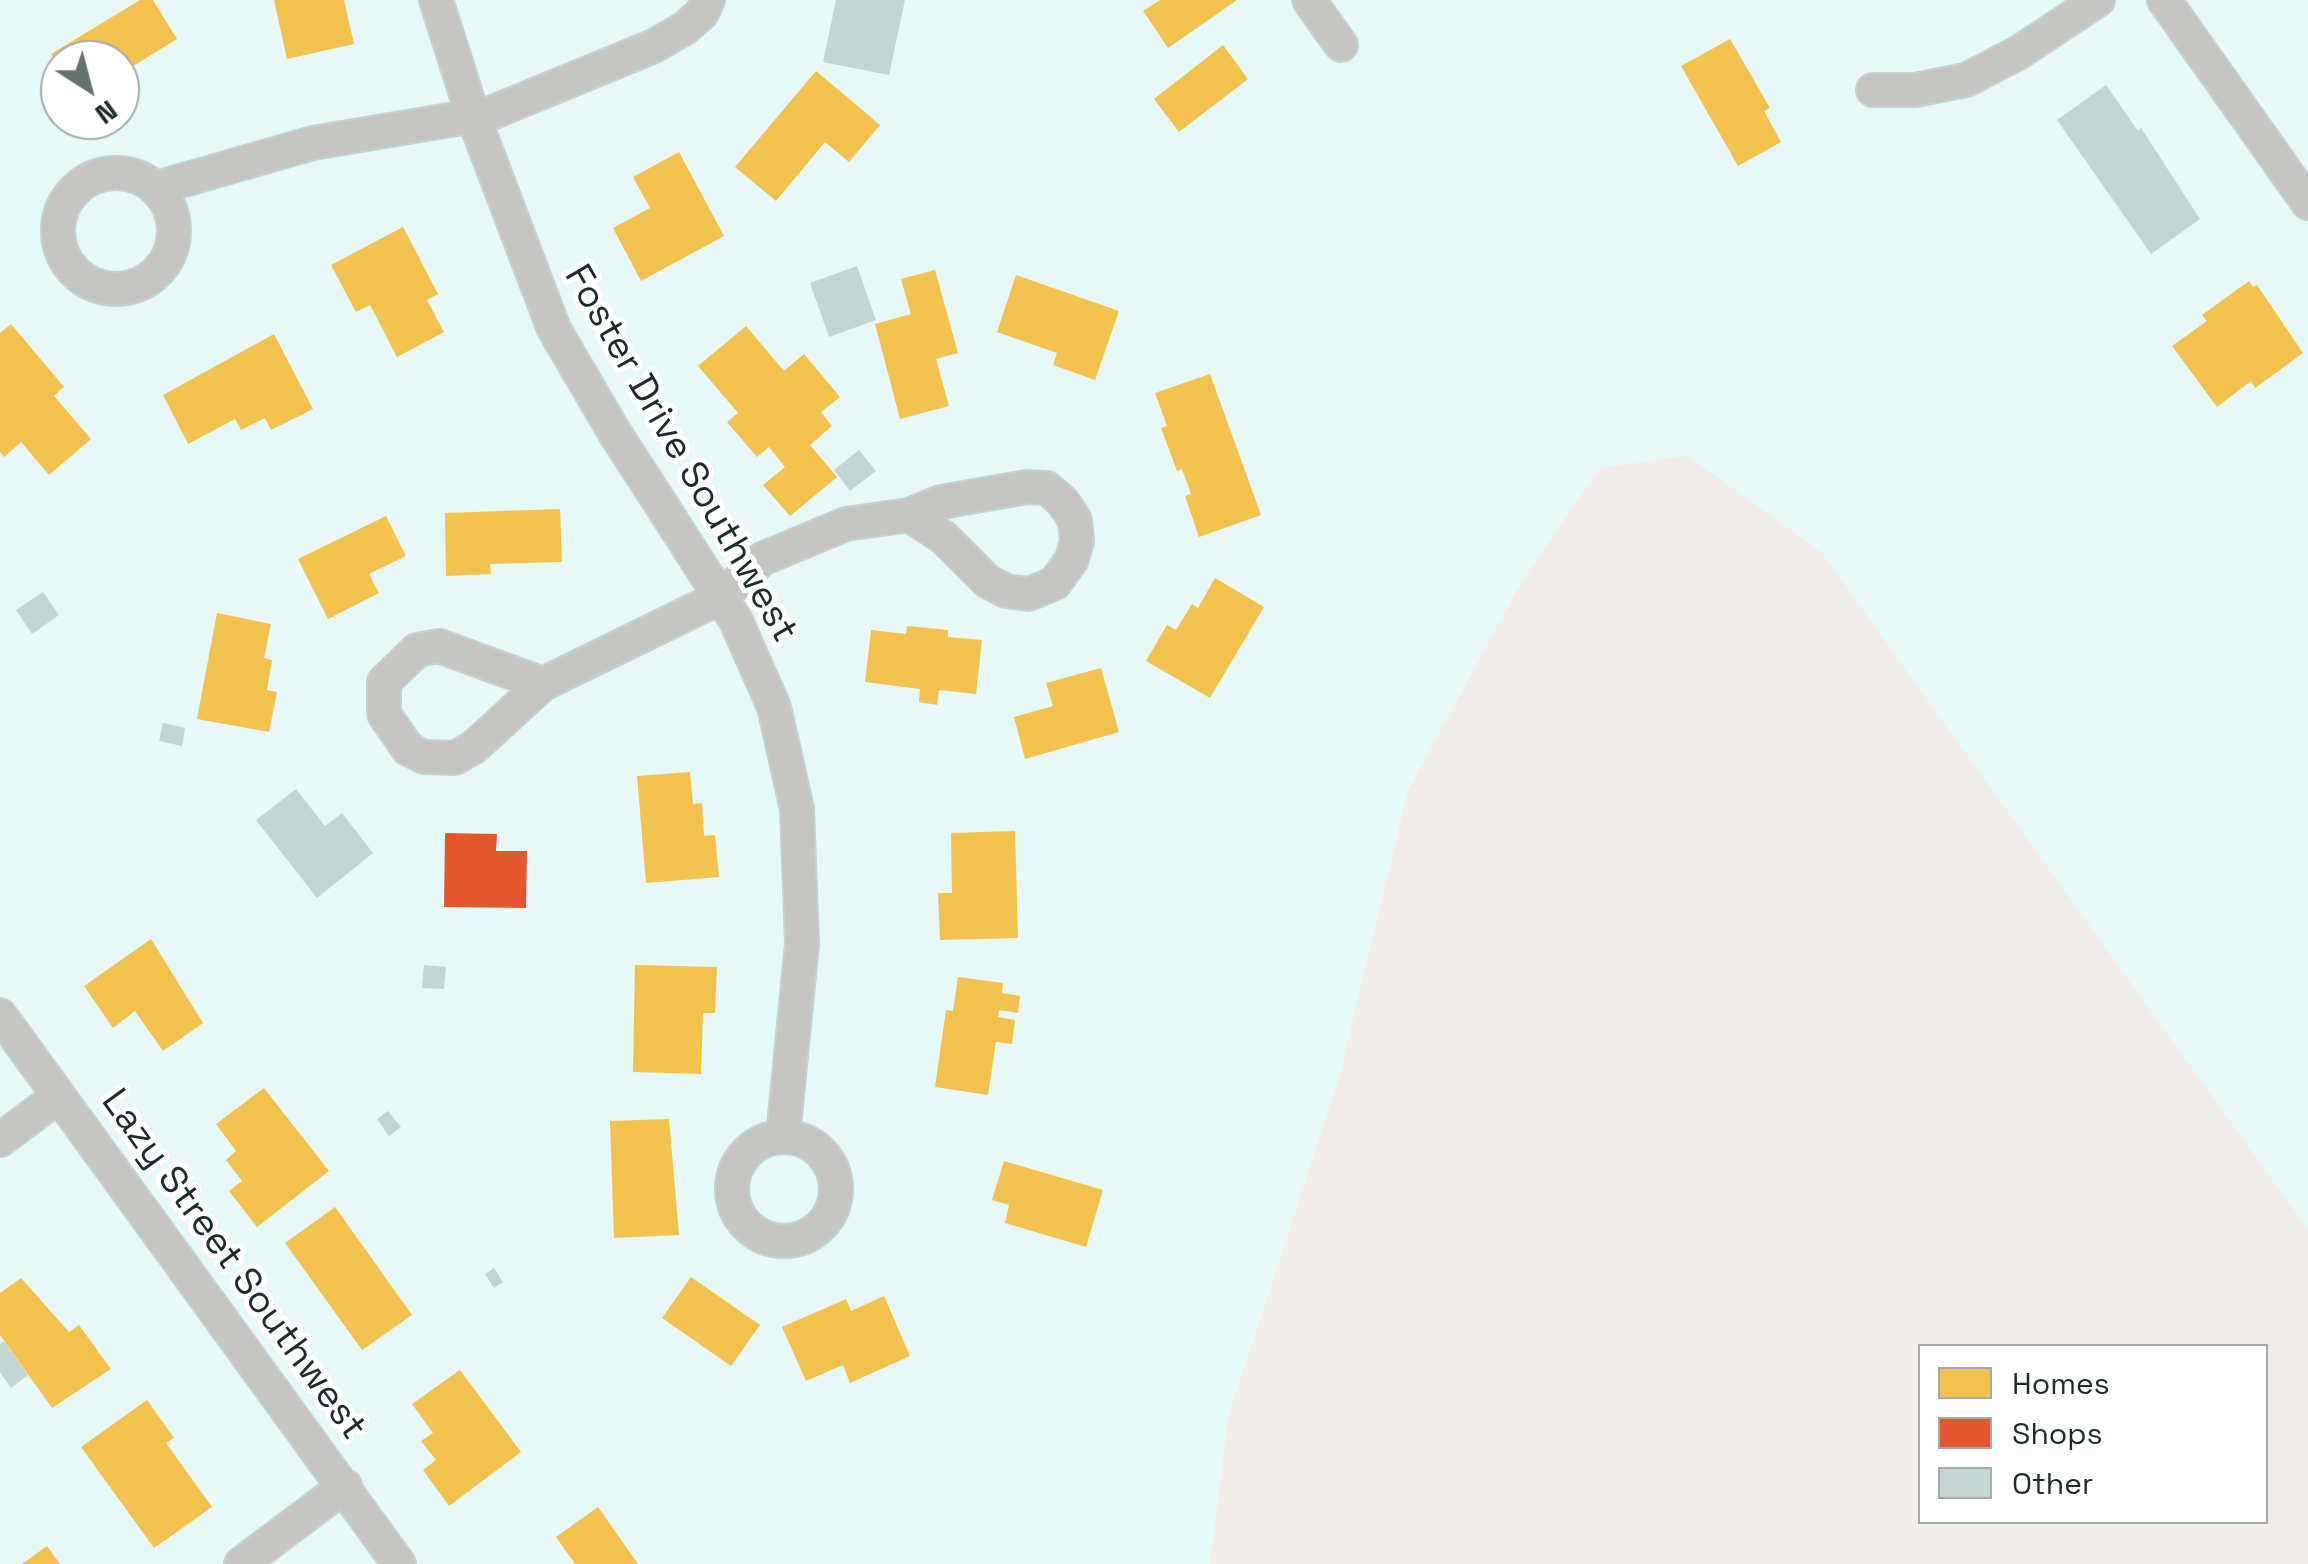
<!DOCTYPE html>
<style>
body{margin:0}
#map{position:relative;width:2308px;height:1564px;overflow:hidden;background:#e6f8f7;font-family:"Space Grotesk",sans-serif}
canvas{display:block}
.legend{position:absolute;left:1918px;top:1344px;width:350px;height:180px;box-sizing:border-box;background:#fff;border:2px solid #a4aaaa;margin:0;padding:12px 18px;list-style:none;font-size:30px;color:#1c2b2b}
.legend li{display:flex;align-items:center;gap:20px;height:50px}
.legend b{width:50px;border:2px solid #a4aaaa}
.north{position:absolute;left:40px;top:40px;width:100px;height:100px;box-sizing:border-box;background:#fff;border:2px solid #a4aaaa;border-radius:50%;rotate:144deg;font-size:28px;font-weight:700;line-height:40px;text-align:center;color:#1c2b2b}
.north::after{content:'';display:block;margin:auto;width:35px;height:45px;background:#637372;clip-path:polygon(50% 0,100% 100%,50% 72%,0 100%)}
</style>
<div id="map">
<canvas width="2308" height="1564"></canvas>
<ul class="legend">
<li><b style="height:28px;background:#f2c14e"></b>Homes</li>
<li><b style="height:28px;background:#e4572e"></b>Shops</li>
<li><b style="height:28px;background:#c4d4d3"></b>Other</li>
</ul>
<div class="north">N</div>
</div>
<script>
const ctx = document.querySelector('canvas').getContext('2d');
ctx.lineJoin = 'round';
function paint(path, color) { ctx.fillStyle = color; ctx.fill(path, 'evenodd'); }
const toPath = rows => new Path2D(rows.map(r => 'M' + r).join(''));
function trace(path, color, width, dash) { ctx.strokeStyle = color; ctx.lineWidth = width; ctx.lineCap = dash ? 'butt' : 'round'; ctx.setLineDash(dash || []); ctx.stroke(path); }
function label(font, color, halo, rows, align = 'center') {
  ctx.font = font + ' "Space Grotesk",sans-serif'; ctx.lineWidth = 10; ctx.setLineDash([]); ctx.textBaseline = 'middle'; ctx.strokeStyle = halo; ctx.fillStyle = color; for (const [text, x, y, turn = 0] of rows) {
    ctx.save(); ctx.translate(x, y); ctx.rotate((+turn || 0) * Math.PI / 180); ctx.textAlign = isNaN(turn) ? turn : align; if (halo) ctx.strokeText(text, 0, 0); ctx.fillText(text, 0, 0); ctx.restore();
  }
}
paint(toPath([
 [1688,456,1822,553,2308,1230,2308,1564,1210,1564,1229,1414,1338,1082,1408,791,1521,583,1600,468],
 [1920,1346,2266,1346,2266,1522,1920,1522]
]), '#f2ede8');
paint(toPath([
 [140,0,153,0,177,39,120,74,120,60,60,60,60,69,51,54],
 [274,0,344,0,354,44,287,59],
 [1160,0,1237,0,1168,48,1143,11],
 [1730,39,1770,108,1764,111,1781,142,1738,166,1681,66],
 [1223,45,1248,79,1179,132,1154,99],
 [816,71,880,125,849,162,825,142,776,201,735,167],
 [679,152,724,236,641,281,613,228,650,208,633,177],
 [403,227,438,294,427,300,444,332,397,357,370,305,356,312,331,265],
 [935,270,958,353,936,359,949,406,900,419,875,324,911,314,901,279],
 [1016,275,1119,311,1095,380,1053,365,1057,353,997,332],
 [2249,281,2253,287,2257,285,2303,353,2255,388,2251,381,2217,407,2172,346,2207,321,2202,315],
 [11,324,64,387,54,396,91,439,49,475,21,442,4,457,0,452,0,333],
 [746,326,784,371,804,354,840,397,821,412,832,426,810,445,837,477,790,516,763,485,785,467,769,447,757,457,727,422,738,413,698,366],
 [274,334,313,409,271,430,265,418,241,430,235,419,188,444,163,395],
 [1210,374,1261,515,1199,537,1185,496,1191,494,1182,469,1177,471,1161,428,1167,426,1155,393],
 [560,509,562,562,490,564,491,574,446,576,445,513],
 [386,516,406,556,369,574,379,593,328,619,298,559],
 [1215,578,1264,607,1210,698,1146,661,1167,625,1176,630,1192,604,1198,608],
 [217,613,271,624,264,658,272,660,267,690,277,692,269,732,197,719],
 [907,626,948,630,948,637,982,640,976,694,939,690,937,705,919,702,920,689,865,682,871,630,906,634],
 [1101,668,1119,732,1025,759,1014,717,1053,706,1046,683],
 [690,772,693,804,702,803,704,836,715,835,719,877,646,883,637,776],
 [1015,831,1018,938,940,940,938,893,952,893,951,833],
 [151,939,203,1023,163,1051,135,1011,113,1028,84,986],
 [635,965,717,967,715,1013,703,1013,701,1074,633,1072],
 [958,977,1003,983,1002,993,1020,996,1018,1013,999,1010,998,1017,1015,1020,1012,1044,996,1042,988,1095,935,1087,946,1010,953,1011],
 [264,1088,329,1171,257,1227,229,1191,242,1181,226,1160,236,1151,216,1124],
 [669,1119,679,1235,614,1238,610,1121],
 [1004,1161,1103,1190,1086,1247,1005,1223,1009,1205,992,1200],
 [335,1207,412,1315,362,1350,285,1243],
 [691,1277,760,1325,731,1366,662,1318],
 [21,1278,69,1332,79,1325,111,1369,52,1408,0,1335,0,1293],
 [884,1296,910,1356,850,1383,843,1365,806,1381,782,1327,846,1299,851,1311],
 [460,1370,521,1452,449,1506,423,1470,436,1460,421,1441,433,1433,412,1404],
 [147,1400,174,1438,166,1443,212,1507,154,1548,81,1447],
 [598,1507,638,1564,575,1564,556,1537],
 [47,1546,60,1564,22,1564]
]), '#f2c14e');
paint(toPath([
 [445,833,497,834,496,851,527,851,526,908,444,907]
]), '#e4572e');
paint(toPath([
 [836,0,905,0,889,75,823,62],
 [2106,85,2138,131,2141,128,2200,219,2151,254,2057,120],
 [857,266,876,320,829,337,810,283],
 [859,450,876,471,850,491,834,470],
 [43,592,59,615,32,634,16,610],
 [163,723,185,728,182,746,159,741],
 [296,789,325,826,342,813,373,853,317,898,256,820],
 [424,965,446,967,444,989,422,988],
 [388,1111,401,1127,389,1136,377,1119],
 [494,1268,503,1282,494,1288,485,1274],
 [4,1341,28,1375,11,1388,0,1372,0,1344]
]), '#c4d4d3');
const minor = toPath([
 [436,0,473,116,554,329,613,430,736,621,774,707,797,809,802,944,783,1136],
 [1309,0,1341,45],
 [2164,0,2308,203],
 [1873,90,1915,90,1966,80,2018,53,2098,0],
 '58 231a58 58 0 1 1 116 0a58 58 0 1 1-116 0Z',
 [156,188,313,143,491,113,654,46,685,28,702,13,708,0],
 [1027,487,1047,488,1062,501,1075,520,1077,541,1072,559,1055,583,1029,594,1006,591,987,581,943,537,909,515,941,502,1027,487],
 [439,646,543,684,474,747,455,758,424,757,408,749,384,714,384,682,417,650,439,646],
 [543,684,721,597,762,559,846,524,909,515],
 [0,1015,399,1564],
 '732 1189a52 52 0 1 1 104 0a52 52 0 1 1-104 0Z',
 [0,1140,59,1096],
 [241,1564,345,1486]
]);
trace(minor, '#c3d1d1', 36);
trace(minor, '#c6c4c1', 32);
label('38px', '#1c2b2b', '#fff', [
 ["Foster Drive Southwest",680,454,60],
 ["Lazy Street Southwest",233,1265,54]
]);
</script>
